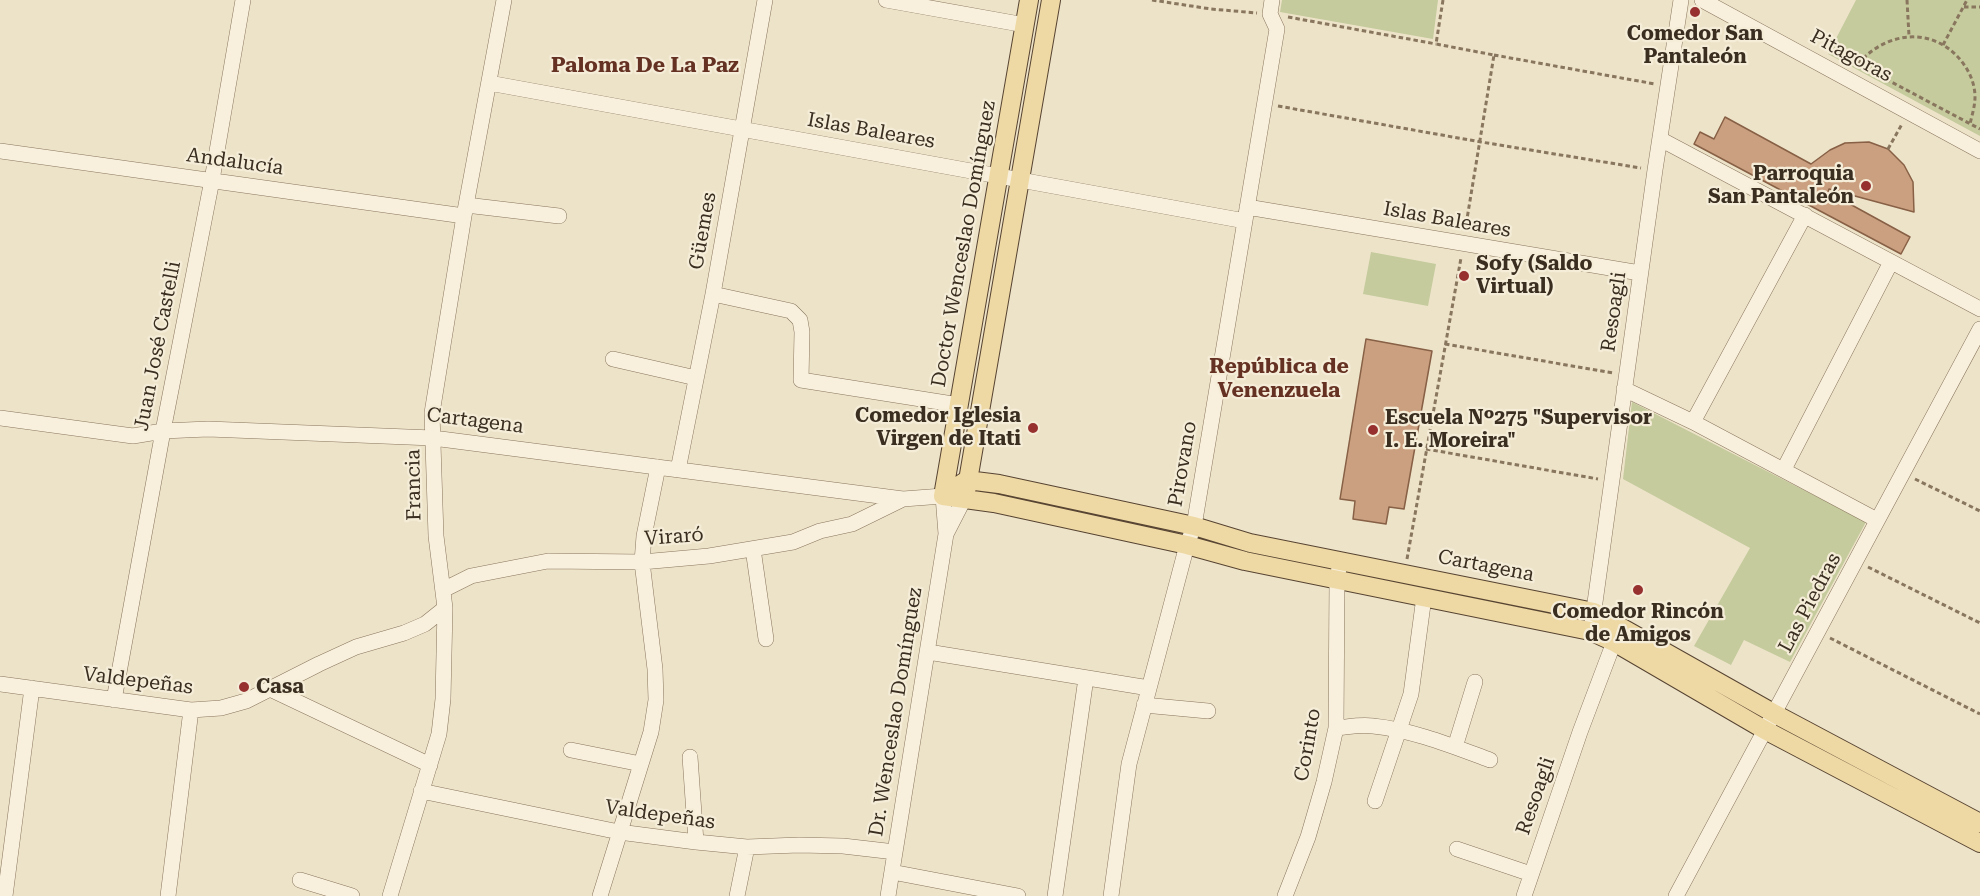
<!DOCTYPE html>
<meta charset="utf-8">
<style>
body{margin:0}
canvas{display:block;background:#ede3c9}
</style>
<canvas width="1980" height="896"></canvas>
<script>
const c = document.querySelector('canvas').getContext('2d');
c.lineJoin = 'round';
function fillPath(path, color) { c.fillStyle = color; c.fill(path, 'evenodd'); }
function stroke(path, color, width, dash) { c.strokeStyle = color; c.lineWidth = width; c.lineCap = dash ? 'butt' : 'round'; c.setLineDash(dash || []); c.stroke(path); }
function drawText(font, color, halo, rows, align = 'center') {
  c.font = font + ' "Roboto Serif",serif'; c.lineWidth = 4.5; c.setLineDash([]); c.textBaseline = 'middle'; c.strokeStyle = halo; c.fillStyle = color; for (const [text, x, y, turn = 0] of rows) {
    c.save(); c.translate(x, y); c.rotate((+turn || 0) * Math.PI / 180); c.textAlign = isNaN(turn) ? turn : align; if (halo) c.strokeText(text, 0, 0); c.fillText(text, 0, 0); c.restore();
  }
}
fillPath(new Path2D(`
 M1282,0H1438L1433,39L1280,12Z
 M1856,0H1980V136L1828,54Z
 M1371,252L1436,264L1428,306L1363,294Z
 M1632,402L1866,522L1790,662L1744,640L1731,665L1694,646L1750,548L1623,479Z`), '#c5cb9d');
const building = new Path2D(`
 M1725,117L1811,164L1830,150L1845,143L1869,142L1888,149L1904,165L1913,182L1914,212L1829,189L1828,192L1910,237L1901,254L1694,144L1700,132L1714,139Z
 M1366,339L1432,351L1404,509L1389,507L1386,524L1353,519L1355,501L1340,499Z`);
fillPath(building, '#caa080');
stroke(building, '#876045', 1.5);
const minor = new Path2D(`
 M886,0L1025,25
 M1702,0L1980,151
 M489,83L1245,221
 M1660,139L1980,309
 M0,151L464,216
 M466,205L559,216
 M1247,207L1640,273
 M713,294L791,311L800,320L802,332L801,380L959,405
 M613,359L696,378
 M1624,389L1693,422L1877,520
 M0,418L133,436L163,431L208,429L433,438L903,499L943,496L946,534L888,896
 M1693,422L1805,215
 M1784,469L1891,262
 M678,470L713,294L765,0
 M946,534L964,499
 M753,549L766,639
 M443,590L471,576L548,561L642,562L709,556L793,542L820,531L852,524L903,499
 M1592,624L1655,170L1681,0
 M928,652L1149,688
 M0,684L191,710L221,708L246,701L319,664L356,647L404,633L425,624L445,608
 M270,689L430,765
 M114,700L163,431L212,180L243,0
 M1144,705L1208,711
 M1336,728C1348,727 1361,724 1373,726C1413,730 1452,746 1490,760
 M1455,747L1475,682
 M571,750L641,764
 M690,757L696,842
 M421,791L619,832L696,842L747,847L799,845L843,846L895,852
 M1375,801L1411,694L1424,597
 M1457,849L1531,874
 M892,872L1018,896
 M300,880L352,896
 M5,896L32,688
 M168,896L191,710
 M390,896L439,734L443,699L445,608L436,536L432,413L464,216L504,0
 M600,896L651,732L656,700L655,669L642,562L644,536L658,467
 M737,896L747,847
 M1055,896L1086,678
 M1111,896L1129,764L1187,545L1194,526L1277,29L1270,14L1272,0
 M1285,896L1308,837L1324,782L1336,728L1337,580L1339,568
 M1524,896L1580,732L1614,642
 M1676,896C1778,707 1878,518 1980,329`);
const major = new Path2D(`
 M966,492L1051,0
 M943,496L967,480L999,484L1194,526L1250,543L1594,612L1775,714L1980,823
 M943,496L994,503L1187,545L1245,561L1590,631L1614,642L1765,730L1980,843
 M943,496L1029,0`);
stroke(minor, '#89765e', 16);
stroke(major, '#574432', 20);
stroke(new Path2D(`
 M1152,0L1211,9L1257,13
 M1443,0L1436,44L1494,55L1465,231
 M1907,0L1909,36
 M1964,7H1980
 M1288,17L1436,44
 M1943,45L1967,0
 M1833,51L1980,129
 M1494,55L1655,84
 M1858,64C1888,29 1938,26 1965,66C1971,75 1975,86 1975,97C1975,106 1972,115 1970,124
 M1278,106L1481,142L1641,168
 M1888,149L1902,124
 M1445,344L1613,373
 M1426,449L1598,479
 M1915,479L1980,511
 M1407,559L1461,258
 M1868,567L1980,623
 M1830,638L1980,714`), '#89765e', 3, [4.5, 3]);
stroke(minor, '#f8f0dc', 15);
stroke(major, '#eed8a3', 18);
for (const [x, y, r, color] of [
 [1695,12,6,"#963130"],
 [1866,186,6,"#963130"],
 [1464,276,6,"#963130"],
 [1033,428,6,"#963130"],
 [1373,430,6,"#963130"],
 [1638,590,6,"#963130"],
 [244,687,6,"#963130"]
]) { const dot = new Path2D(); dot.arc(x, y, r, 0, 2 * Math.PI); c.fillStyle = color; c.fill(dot); stroke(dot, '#f5edd8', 2); }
drawText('bold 20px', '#3a2e21', '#f5edd8', [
 ["Comedor San",1695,34,"center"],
 ["Pantaleón",1695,57,"center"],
 ["Parroquia",1854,174,"right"],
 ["San Pantaleón",1854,197,"right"],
 ["Sofy (Saldo",1476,264],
 ["Virtual)",1476,287],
 ["Comedor Iglesia",1021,416,"right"],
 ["Virgen de Itati",1021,439,"right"],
 ["Escuela Nº275 \"Supervisor",1385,418],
 ["I. E. Moreira\"",1385,441],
 ["Comedor Rincón",1638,612,"center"],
 ["de Amigos",1638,635,"center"],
 ["Casa",256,687]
], 'left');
drawText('20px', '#3a2e21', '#f5edd8', [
 ["Pitagoras",1851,56,28],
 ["Islas Baleares",871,131,10],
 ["Andalucía",235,162,8],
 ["Islas Baleares",1447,220,10],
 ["Güemes",703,231,-80],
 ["Doctor Wenceslao Domínguez",964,244,-80],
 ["Resoagli",1614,312,-82],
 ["Juan José Castelli",158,346,-79],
 ["Cartagena",475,421,7],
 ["Pirovano",1183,464,-80],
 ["Francia",414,485,-91],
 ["Viraró",674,537,-4],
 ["Cartagena",1486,566,11],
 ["Las Piedras",1810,603,-62],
 ["Valdepeñas",138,681,7],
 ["Dr. Wenceslao Domínguez",896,712,-81],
 ["Corinto",1308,745,-80],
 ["Resoagli",1536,796,-71],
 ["Valdepeñas",660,815,8]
]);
drawText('bold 21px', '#653122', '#f5edd8', [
 ["Paloma De La Paz",645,66],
 ["República de",1279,367],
 ["Venenzuela",1279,391]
]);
</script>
